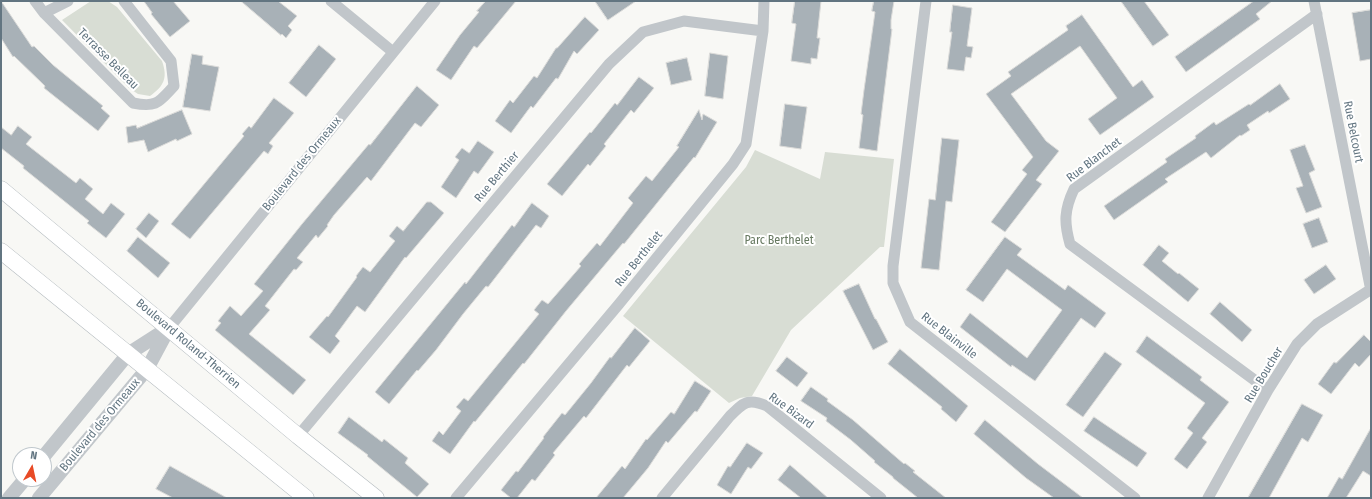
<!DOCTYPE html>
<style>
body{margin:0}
#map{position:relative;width:1372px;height:499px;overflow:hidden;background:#f8f8f5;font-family:"Fira Sans Condensed",sans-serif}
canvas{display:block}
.frame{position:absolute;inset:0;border:2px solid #627581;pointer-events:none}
.north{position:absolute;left:12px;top:447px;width:40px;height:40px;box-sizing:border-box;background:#fff;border:1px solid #c0c8cd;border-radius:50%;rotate:9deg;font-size:11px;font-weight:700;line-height:16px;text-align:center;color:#627581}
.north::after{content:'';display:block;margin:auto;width:14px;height:18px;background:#e84a26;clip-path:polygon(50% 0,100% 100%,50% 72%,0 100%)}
</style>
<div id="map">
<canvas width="1372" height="499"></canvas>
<div class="frame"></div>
<div class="north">N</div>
</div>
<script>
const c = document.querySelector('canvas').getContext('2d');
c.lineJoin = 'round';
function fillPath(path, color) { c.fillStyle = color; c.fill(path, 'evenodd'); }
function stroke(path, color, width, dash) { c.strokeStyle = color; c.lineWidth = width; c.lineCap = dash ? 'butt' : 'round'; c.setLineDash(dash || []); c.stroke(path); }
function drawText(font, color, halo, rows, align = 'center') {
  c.font = font + ' "Fira Sans Condensed",sans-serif'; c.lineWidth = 4; c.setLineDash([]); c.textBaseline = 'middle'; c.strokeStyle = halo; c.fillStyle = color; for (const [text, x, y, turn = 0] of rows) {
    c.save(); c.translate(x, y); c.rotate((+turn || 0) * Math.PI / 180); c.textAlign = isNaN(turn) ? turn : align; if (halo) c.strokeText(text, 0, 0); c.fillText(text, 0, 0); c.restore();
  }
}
fillPath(new Path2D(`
 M91,1H108L117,7L162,61C168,78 164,86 150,96L138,94L129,88L62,20Z
 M755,150L820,179L825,152L894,159L884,247H880L791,330L752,396L740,398L729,403L623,316L746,167Z`), '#d8ddd4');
const building = new Path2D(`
 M1,1L32,47L34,46L53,65L103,106L101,108L110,116L98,131L44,88L45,86L14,56L13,57L1,38Z
 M144,1H173L190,21L170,37L151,14L152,13Z
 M241,1H278L297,16L288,26L292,30L286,38L282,34L281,35Z
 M486,1H516L477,48L474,46L451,80L436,70L460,35L479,12L477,11Z
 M595,1H636L608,20Z
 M795,1H821L817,38H820L817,59L811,58V64L791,61L796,24L792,23Z
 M874,1H894L891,20V29H892L877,151L859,148L863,115L861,114L864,90L875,12L872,11Z
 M1121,1H1144L1169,35L1153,46Z
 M1254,1H1272L1256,14L1260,19L1186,72L1175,57Z
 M953,5L972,8L967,46L973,47L971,58L966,57L964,71L947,69L952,32H950Z
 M1371,10V59L1360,61L1352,13Z
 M1082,15L1133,87L1142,80L1154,97L1100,135L1088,119L1117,98L1080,46L1011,94L1046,141L1059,151L1036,180L1042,184L1005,232L991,222L1027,174L1022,170L1033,157L986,94L1011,76L1008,72L1068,30L1066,26Z
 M585,17L599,30L577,54L574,51L558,79L556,78L533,108L531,106L511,133L495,121L510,100L513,103L534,76L537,78L556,48H557Z
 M319,45L336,59L306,97L289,83Z
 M710,53L728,56L723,99L705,96Z
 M192,54L203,56L202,64L219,67L210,111L183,107Z
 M687,58L692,80L671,85L666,63Z
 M639,77L654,88L634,113L631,110L604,144L606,146L590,166L588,164L562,196L547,184L590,132L591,133L615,103L617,105Z
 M1280,84L1290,99L1269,113L1268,111L1247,125L1250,130L1241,136L1240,135L1211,158L1206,152L1165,179L1168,182L1114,220L1104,206L1167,162L1165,159L1196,138L1195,136L1214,122L1216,125L1249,104L1250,105Z
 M417,86L439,105L421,127L415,123L371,181L367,177L334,215L327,225L328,226L318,238L316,235L297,258L303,262L296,270L294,269L265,306L270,310L249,334L306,380L293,395L215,330L221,323L218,321L230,306L241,316L263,291L254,284L302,224L369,144L370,145Z
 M274,98L294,113L269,143L273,146L268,154L264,151L190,239L171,224L244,136L242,134L249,126L251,128Z
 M785,104L807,107L801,149L780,146Z
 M182,110L192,134L177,141L176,139L148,152L144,140L128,143L126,127L136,125L137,128Z
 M699,110L702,120L703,114L717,122L695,158L694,157L624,244L623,243L566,311L524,364L523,363L475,422L474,421L450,454L432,441L439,431L443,435L461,411L456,407L464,398L468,401L539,314L534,310L542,300L548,304L581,266L579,264L597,243L600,246L633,203L628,198L646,176L652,181L679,147L677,146Z
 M18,126L32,137L26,144L76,183L80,178L93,189L85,199L103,214L111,203L125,214L106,238L87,223L89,221L23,168L24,166L1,148V127L11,135Z
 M942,138L959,140L952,202L946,201L939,270L921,268L929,199L935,200Z
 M478,141L494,152L478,174L474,171L456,198L441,187L459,160L455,157L462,148L469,153Z
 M1305,145L1315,170L1309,173L1322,207L1306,213L1296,188L1303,186L1290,150Z
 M427,202H431L444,213L406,258L405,257L365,312L357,306L335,336L340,341L330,354L309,337L327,316L328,317L357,277L356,276L363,267L370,272L395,241L389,236L397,226L403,231Z
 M532,203L549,216L541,228L536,225L488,287L486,286L463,314L436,350L418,371L417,370L389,404L375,392L465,282L466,284L512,225L514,227Z
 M149,213L159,221L146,238L136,229Z
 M1319,218L1328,242L1312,248L1303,224Z
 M138,237L170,263L158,278L127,251Z
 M1005,237L1022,249L1017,255L1065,290L1068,285L1106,313L1095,328L1081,318L1035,381L1012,365L1011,367L960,327L970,313L1027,358L1062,310L1007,269L983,302L966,290Z
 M1159,245L1169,253L1162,261L1178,274L1179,273L1199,289L1188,302L1143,265Z
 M1326,265L1336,279L1314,294L1304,280Z
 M859,284L875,319H876L888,342L873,350L843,291Z
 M1220,302L1252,330L1242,342L1210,314Z
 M635,328L650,341L629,367L627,365L586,418L584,416L553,453L555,455L535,481L532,479L517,498H511L501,490L516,471L518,472L544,438L543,437L562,413L565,415L591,383L610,357L611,358Z
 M1364,335L1371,342V354L1359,367L1355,363L1331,394L1318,384L1334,362L1336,363Z
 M1147,336L1202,377L1200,380L1229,402L1202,438L1207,442L1187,469L1174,459L1193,433L1187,428L1205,403L1136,352Z
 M900,349L968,406L956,422L941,409L942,407L888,364Z
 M1105,352L1122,364L1083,417L1066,405Z
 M787,357L808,373L797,387L776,371Z
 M695,381L711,391L697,412L695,411L668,443L666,441L648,468L623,498H596L622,466L625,469L646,439L647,440L671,412L674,414Z
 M811,387L828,399L827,401L853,420L904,464L905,463L915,471L913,472L946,498H918L893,478V477L874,462L875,461L851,440L826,421L827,418L801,401Z
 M1302,404L1323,415L1308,442L1302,438L1269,498H1248Z
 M349,417L382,442L384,439L408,458L405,463L429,484L417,497L367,456L368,455L338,433Z
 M1094,417L1147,453L1137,467L1084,431Z
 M985,420L1038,464L1083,498H1054L1026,478L974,434Z
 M1371,428V476L1363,471L1346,498H1327L1339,477L1342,479Z
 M747,443L763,453L751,469L748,467L731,494L717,485L728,466L730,467Z
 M790,465L812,484L828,498H801L778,480Z
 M170,466L227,498H173L156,489Z`);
fillPath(building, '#a8b1b7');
stroke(building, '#dadad8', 1);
const secondary = new Path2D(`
 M1,189L298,436L376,498
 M1,251L306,498`);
stroke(secondary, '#b3babe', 17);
stroke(new Path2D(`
 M35,1L44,13L133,103C157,108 159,102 174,86L171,61L124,1
 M331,1L393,52
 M926,1L893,266V283L910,322L1135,498
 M1314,1L1371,291
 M44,13L68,1
 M169,328L435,1
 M1268,390L1070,244C1064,223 1064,210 1074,189L1317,14
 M298,436L609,64L643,32L684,21L763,31
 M456,498L619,304L733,164L746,144L763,31L764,1
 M662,498L730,416C744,402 748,398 767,406L881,498
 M1208,498L1268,390L1297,344L1317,324L1370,290`), '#c1c6ca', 11);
stroke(new Path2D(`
 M44,456L128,354L167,329
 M9,498L25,479
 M39,498L147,369L169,328`), '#c1c6ca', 14);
stroke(secondary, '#fff', 16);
drawText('12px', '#627581', '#fff', [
 ["Terrasse Belleau",108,59,45],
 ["Rue Belcourt",1353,132,79],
 ["Rue Blanchet",1094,160,-37],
 ["Boulevard des Ormeaux",302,164,-51],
 ["Rue Berthier",497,177,-50],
 ["Rue Berthelet",639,259,-51],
 ["Rue Blainville",949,336,38],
 ["Boulevard Roland-Therrien",188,344,40],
 ["Rue Boucher",1264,375,-59],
 ["Rue Bizard",791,411,36],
 ["Boulevard des Ormeaux",100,425,-50]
]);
drawText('12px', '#677961', '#fff', [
 ["Parc Berthelet",779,241]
]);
</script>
